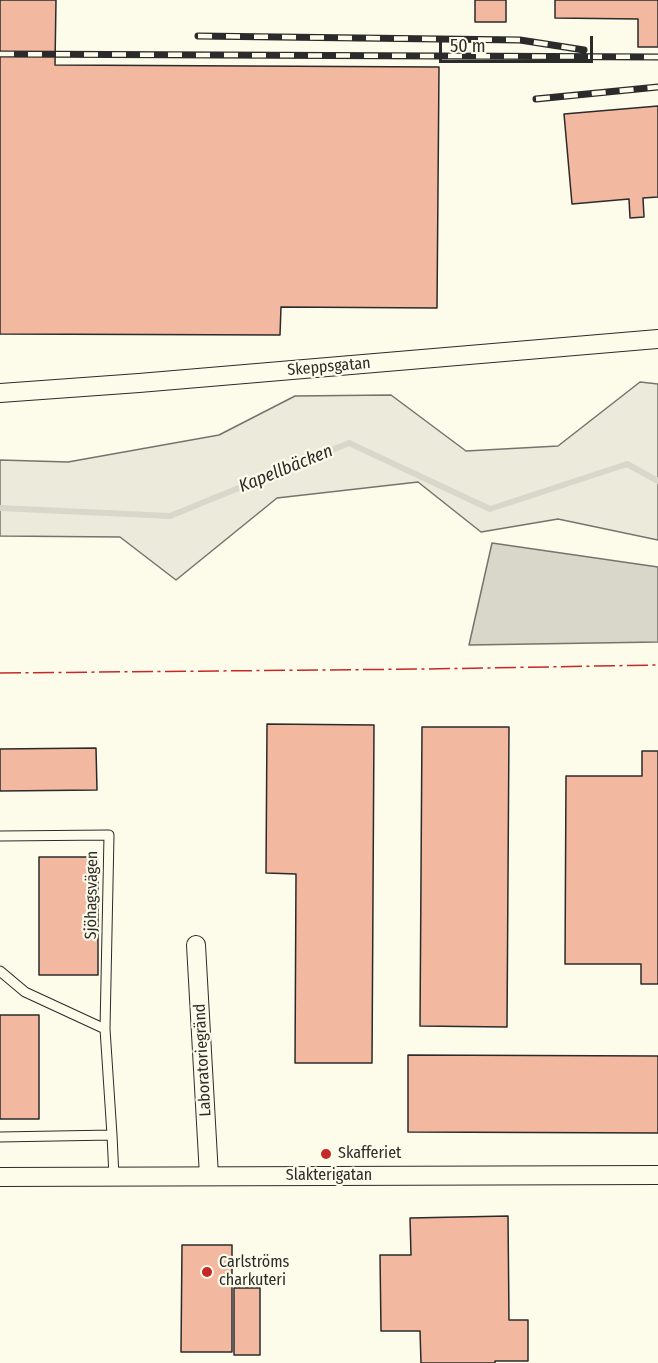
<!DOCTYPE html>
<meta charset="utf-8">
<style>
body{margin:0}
#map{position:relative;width:658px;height:1363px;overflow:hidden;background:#fdfbea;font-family:"Fira Sans Condensed",sans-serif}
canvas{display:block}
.scale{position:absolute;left:439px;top:36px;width:154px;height:27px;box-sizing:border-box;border:3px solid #2b2b2b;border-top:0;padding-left:8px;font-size:18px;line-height:21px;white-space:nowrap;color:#2b2b2b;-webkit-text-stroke:4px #fdfbea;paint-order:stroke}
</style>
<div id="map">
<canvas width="658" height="1363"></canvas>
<div class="scale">50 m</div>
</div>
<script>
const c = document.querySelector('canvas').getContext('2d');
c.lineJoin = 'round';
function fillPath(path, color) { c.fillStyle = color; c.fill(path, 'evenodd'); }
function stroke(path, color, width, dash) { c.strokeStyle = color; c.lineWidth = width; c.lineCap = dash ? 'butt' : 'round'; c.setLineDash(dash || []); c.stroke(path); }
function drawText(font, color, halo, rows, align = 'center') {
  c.font = font + ' "Fira Sans Condensed",sans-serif'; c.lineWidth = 4.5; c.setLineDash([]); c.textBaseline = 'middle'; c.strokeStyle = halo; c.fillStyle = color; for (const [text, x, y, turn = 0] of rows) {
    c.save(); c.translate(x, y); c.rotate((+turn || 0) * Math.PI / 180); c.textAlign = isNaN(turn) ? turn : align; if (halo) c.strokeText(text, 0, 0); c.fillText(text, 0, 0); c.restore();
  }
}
const green = new Path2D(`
 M640,382L658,384V540L558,519L481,532L418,482L277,498L176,580L120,537L0,536V460L68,462L219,435L295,396L391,395L466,451L558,446Z`);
fillPath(green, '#ecebdb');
stroke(green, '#74746e', 1.5);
const water = new Path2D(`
 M492,543L658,567V642L469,645Z`);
fillPath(water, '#d8d7c9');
stroke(water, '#74746e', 1.5);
stroke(new Path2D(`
 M0,508L170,516L349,443L490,509L627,464L658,481`), '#d8d7c9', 6);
const building = new Path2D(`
 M0,0H56L55,65L439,67L437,308L281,307L280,335L0,334Z
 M475,0H506V22H475Z
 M555,0H658V47H638V19L555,18Z
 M658,106V197L643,198L644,217L630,218L629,199L572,204L564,114Z
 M267,724L374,725L372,1063H295L296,874L266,873Z
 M422,727H509L507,1027L420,1026Z
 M96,748L97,790L0,791V749Z
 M642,751H658V984H641V964H565L566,776H642Z
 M39,857H98V975H39Z
 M0,1015H39V1119H0Z
 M408,1055L658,1056V1133L408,1132Z
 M508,1216L509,1320H528V1361H495V1363H421L420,1331H381L380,1255H411L410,1218Z
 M182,1245H232V1352H181Z
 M234,1288H260V1355H234Z`);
fillPath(building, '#f2b8a0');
stroke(building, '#2b2b2b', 1.5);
const service = new Path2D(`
 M0,836L109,835L105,1029L112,1135
 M0,971L25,992L105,1029
 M0,1137L112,1135L114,1177`);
const minor = new Path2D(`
 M0,393L139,383L658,339
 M196,945L209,1176
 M0,1177L658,1175`);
stroke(service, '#2b2b2b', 11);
stroke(minor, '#2b2b2b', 20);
stroke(service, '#fdfbea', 9);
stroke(minor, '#fdfbea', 18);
const rail = new Path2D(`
 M198,36L520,40L584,50
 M0,54L658,57
 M536,99L658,87`);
stroke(rail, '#2b2b2b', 7);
stroke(rail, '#fdfbea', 4.5, [14]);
stroke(new Path2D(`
 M0,673L426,669L658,665`), '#c62828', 1.5, [21, 4.5, 3, 4.5]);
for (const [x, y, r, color] of [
 [326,1154,6,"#c62828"],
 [207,1272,6,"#c62828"]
]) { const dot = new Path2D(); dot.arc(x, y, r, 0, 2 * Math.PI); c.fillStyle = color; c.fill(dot); stroke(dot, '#fdfbea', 2); }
drawText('16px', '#2b2b2b', '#fdfbea', [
 ["Skeppsgatan",329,367,-5],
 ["Sjöhagsvägen",92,895,-89],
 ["Laboratoriegränd",203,1060,-93],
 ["Slakterigatan",329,1176]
]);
drawText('16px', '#2b2b2b', '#fdfbea', [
 ["Skafferiet",338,1154],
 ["Carlströms",219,1263],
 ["charkuteri",219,1281]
], 'left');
drawText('italic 18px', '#2b2b2b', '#fdfbea', [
 ["Kapellbäcken",286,469,-22]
]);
</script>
